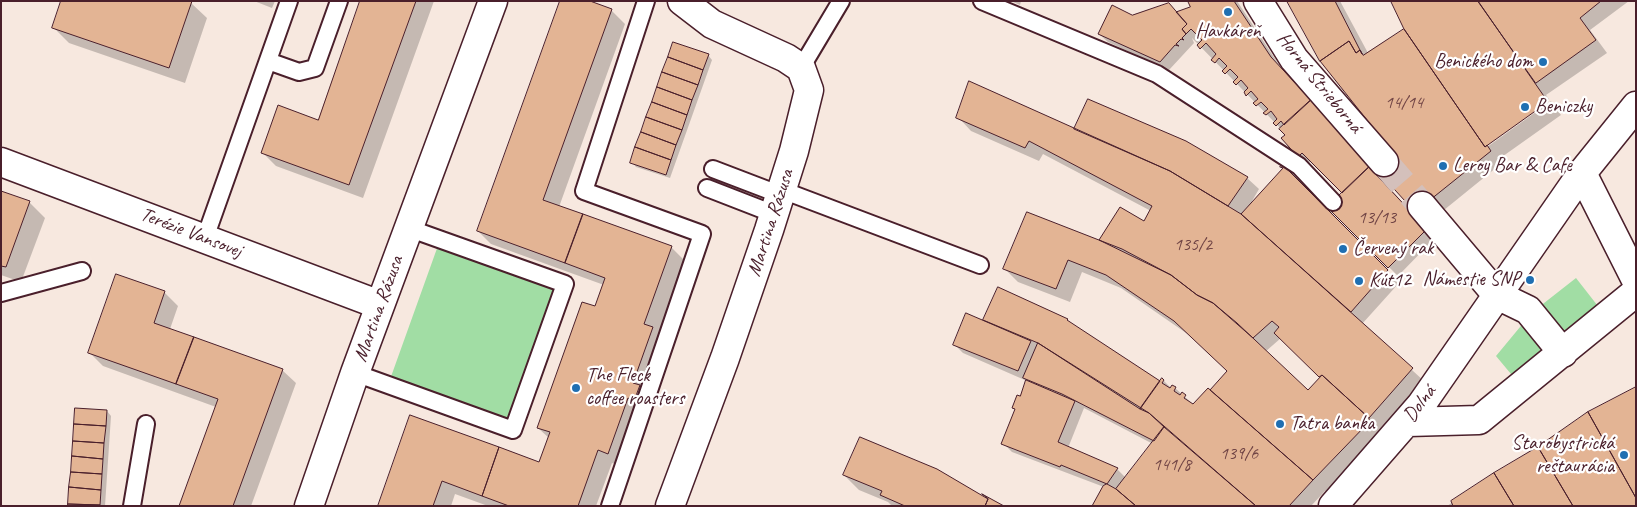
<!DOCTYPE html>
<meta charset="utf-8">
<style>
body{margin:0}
#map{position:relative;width:1637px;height:507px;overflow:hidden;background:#f7e8df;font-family:Caveat,sans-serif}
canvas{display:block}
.frame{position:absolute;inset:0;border:2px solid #4a1f2b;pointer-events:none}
</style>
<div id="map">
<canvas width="1637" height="507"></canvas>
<div class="frame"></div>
</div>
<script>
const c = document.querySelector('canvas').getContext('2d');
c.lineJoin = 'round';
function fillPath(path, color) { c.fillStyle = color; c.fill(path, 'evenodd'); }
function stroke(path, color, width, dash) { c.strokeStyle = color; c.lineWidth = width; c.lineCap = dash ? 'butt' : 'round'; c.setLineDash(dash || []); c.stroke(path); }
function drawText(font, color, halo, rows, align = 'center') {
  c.font = font + ' Caveat,sans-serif'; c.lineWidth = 4.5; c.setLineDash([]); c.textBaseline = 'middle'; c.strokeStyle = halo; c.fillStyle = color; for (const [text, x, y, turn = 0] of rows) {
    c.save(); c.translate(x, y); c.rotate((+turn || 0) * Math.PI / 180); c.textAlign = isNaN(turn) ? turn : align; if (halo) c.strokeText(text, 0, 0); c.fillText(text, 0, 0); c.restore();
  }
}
fillPath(new Path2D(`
 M440,240L565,284L513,430L388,385Z
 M1576,278L1601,310L1565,339L1539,307Z
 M1525,321L1551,352L1516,380L1496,356Z`), '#a1dda4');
fillPath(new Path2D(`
 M254,1H275L272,8Z
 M362,1H434L363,198L276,166L262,152L318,121Z
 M1011,1H1021L1020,5Z
 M1189,1H1237L1283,71L1435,238L1398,276L1333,212L1332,214L1399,283L1362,324L1425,382L1327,493L1325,491L1311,506H1093L1104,487L1012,452L1003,443L1016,410L1013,408L1021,398L1027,381L963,353L954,344L988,324L984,320H1067L1160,383L1164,381L1172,389L1175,388L1194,405L1215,396L1228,372L1189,335L1121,288L1082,272L1070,302L1018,282L1005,269L1099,242L1144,223L1151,211L1043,154L1039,161L971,131L958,117L1075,130L1247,178L1259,189L1248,208L1284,169V165L1327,209L1344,193L1311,161L1307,165L1299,156L1287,135L1192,38L1194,43L1169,70L1108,42L1099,34L1132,16L1177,13L1192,8ZM1281,338L1321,378L1308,392L1265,352ZM1084,408L1153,444L1126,478L1117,469L1068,448Z
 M1288,1H1340L1368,53L1406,30L1392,1H1629L1590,30L1607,53L1546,95L1549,99L1487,144V147L1551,101L1561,115L1499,159L1502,163L1428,223L1396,155Z
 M191,3L207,18L185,83L69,43L53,27Z
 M611,10L625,24L559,207L671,247L685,261L658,334L666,342L621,466L612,463L596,506H488L455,494L451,506H379L411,417L540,463L549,438L538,428L596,307L604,285L491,244L478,231Z
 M708,55L712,60L670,178L636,167L632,162Z
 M1,192L29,202L45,218L21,282L1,275Z
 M164,292L178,306L170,329L282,370L296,383L251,506H180L216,407L103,366L90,353Z
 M107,411L111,416L105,506H69Z
 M1588,413L1636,506H1447Z
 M844,475L989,501L1002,506H892L888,502L859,490Z`), '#0003');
const building = new Path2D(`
 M61,1H192L169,68L52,28Z
 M360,1H416L349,185L261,153L278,105L318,120Z
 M560,1H590L612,9L543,200L583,214L565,263L477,231Z
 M1188,1H1234L1271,57L1311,100L1284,125L1281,121L1276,126L1273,123L1277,119L1271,111L1266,115L1263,113L1268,109L1261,102L1256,106L1253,103L1258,99L1251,91L1246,96L1244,92L1248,88L1241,80L1236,85L1233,82L1238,77L1230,69L1225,74L1222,71L1227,66L1219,58L1215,63L1211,60L1216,54L1206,43L1200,49L1197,45L1202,40L1191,29L1186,34L1182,29L1187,24L1176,12L1190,7Z
 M1287,1H1335L1362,54L1360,50L1356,53L1349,41L1320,61Z
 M1391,1H1478L1548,102L1485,147L1404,29Z
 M1478,1H1601L1580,18L1596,40L1536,83Z
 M1169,3L1187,24L1182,29L1186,34L1182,38L1184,40L1181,39L1176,44L1179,46L1175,45L1160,62L1098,34L1112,5L1132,15Z
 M1404,29L1485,147L1487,145L1491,151L1415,212L1375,168L1394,154L1320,61L1349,41L1356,53L1360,50L1363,55Z
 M673,42L709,54L703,70L668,57Z
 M668,57L703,70L698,85L662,72Z
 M662,72L698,85L692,100L657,87Z
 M969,81L1170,171L1241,214L1413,368L1369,418L1322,375L1319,377L1274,333L1279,327L1272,321L1253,338L1213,303L1197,295L1171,275L1099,240L1120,207L1144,221L1152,206L1029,141L1025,148L956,118Z
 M657,87L692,100L687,115L652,102Z
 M1088,99L1186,141L1248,177L1228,206L1170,171L1074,129Z
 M1311,100L1369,167L1342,193L1302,153L1298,157L1281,138L1285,135L1279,129Z
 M652,102L687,115L682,130L646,117Z
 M646,117L682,130L676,145L641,132Z
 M641,132L676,145L671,160L635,147Z
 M635,147L671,160L666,175L630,163Z
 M1283,164L1287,166L1285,167L1388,270L1351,312L1241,214L1283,168L1280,167Z
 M1369,167L1427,229L1388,268L1327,207Z
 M1,191L30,201L6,267L1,266Z
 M1027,212L1122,249L1171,275L1197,295L1213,303L1237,323L1308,390L1322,375L1369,418V422L1313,480L1210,390L1227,371L1174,321L1106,275L1068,260L1056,289L1003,269Z
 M583,214L672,246L644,324L653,327L633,383L640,385L634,401L628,398L608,454L598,450L578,506H509L482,496L499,447L539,462L550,432L537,428L582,302L595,306L605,278L565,263Z
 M116,274L165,291L154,323L194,337L176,384L88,353Z
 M998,287L1068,319L1067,320L1160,381L1140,409L1038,343L983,320Z
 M966,313L1031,341L1018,371L953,345Z
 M194,337L283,369L233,506H179L218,399L176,384Z
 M1038,343L1149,413L1164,427L1154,441L1062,394L1023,378Z
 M1162,378L1164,380L1162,383L1170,388L1172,385L1176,387L1174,391L1180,395L1182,392L1186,395L1184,398L1193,404L1208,388L1313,480L1289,506H1256L1149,413L1140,409Z
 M1026,380L1075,401L1058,442L1118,468L1107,484L1061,465L1060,467L1001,444L1015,409L1012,408L1017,395L1020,396Z
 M1636,387V498L1588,412Z
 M75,408L107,410L106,426L74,424Z
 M1588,412L1636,498V506H1573L1538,447Z
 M410,415L499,447L482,496L442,481L433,506H378Z
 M74,424L106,426L104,443L73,441Z
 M1164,427L1256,506H1136L1116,489Z
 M860,437L937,469L988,499L985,506H905L880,495L882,491L843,475Z
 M73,441L104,443L103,459L72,456Z
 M1538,447L1573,506H1514L1494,473Z
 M72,456L103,459L102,474L71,472Z
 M71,472L102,474L101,490L69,487Z
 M1494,473L1514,506H1453L1451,501Z
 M1107,484L1116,489L1136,506H1092L1103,486Z
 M69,487L101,490L100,505L68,504Z
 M982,494L1004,506H985L988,499Z
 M68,504L100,505V506H68Z`);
fillPath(building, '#e3b494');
stroke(building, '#4a1f2b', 1);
stroke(new Path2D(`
 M1384,162L1422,206`), '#d4c0bb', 28, [28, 14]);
const lane = new Path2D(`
 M982,1L1157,74L1299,166L1333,202
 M268,61L299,72L315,68L339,1
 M801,68L841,1
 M713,169L781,195
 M707,188L774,214
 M782,190L980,265
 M205,238L289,1
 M1,293L82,271
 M355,373L513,430L565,284L408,228
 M132,506L146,424
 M610,506L702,234L584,191L646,1`);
const street = new Path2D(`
 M1258,1L1294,59L1384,162
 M1,162L380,305
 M1582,173L1636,280
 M1422,206L1497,295L1528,310L1563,353
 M1408,422L1479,420L1636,292
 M309,506L355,373L493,1
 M670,506L725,358L769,230L794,151L809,90L801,68L786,58L712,24L682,1
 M1333,506L1421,405L1582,173L1636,106`);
stroke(lane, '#4a1f2b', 20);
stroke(street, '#4a1f2b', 31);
stroke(lane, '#fff', 16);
stroke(street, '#fff', 28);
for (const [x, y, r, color] of [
 [1228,12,5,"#1f6fb2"],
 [1543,62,5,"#1f6fb2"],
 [1525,107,5,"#1f6fb2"],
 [1443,166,5,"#1f6fb2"],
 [1343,249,5,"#1f6fb2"],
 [1530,280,5,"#1f6fb2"],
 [1359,281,5,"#1f6fb2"],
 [576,388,5,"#1f6fb2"],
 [1280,424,5,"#1f6fb2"],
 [1624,455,5,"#1f6fb2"]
]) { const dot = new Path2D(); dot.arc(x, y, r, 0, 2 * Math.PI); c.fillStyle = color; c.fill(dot); stroke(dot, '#fff', 2); }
drawText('18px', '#704445', null, [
 ["14/14",1404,103],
 ["13/13",1377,218],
 ["135/2",1193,245],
 ["139/6",1239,454],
 ["141/8",1172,465]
]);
drawText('20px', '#4a1f2b', '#fff', [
 ["Havkáreň",1228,32,"center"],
 ["Benického dom",1533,62,"right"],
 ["Beniczky",1535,107],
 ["Leroy Bar & Cafe",1453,166],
 ["Červený rak",1353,249],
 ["Námestie SNP",1520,280,"right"],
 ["Kút12",1369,281],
 ["The Fleck",586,376],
 ["coffee roasters",586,399],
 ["Tatra banka",1290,424],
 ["Starobystrická",1614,444,"right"],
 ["reštaurácia",1614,467,"right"]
], 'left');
drawText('20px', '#4a1f2b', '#fff', [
 ["Horná Strieborná",1319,83,51],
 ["Martina Rázusa",771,223,-72],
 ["Terézie Vansovej",191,233,21],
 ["Martina Rázusa",379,309,-70],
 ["Dolná",1420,404,-53]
]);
</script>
